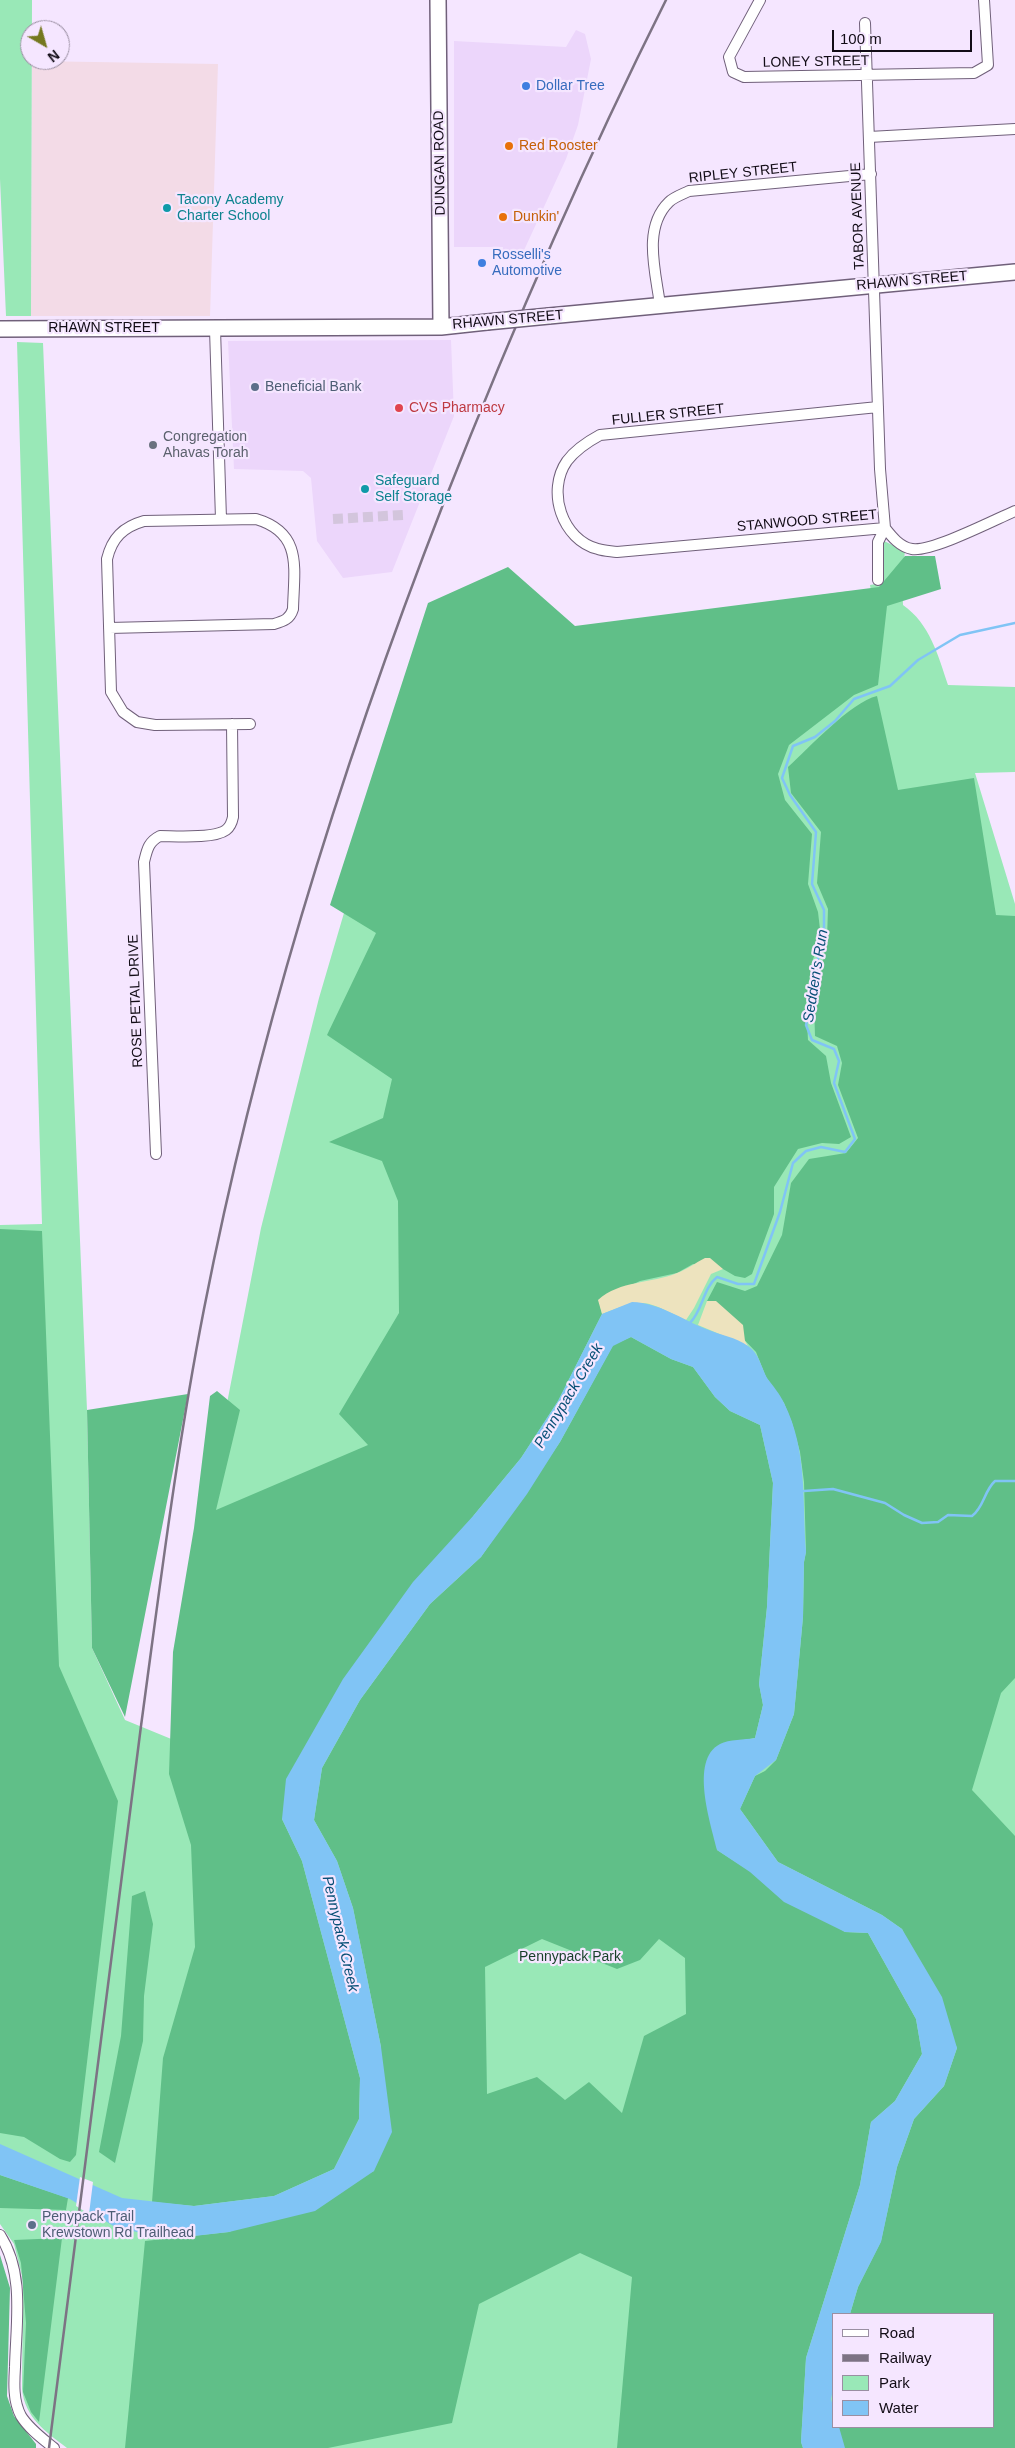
<!DOCTYPE html>
<style>
body{margin:0}
#map{position:relative;width:1015px;height:2448px;overflow:hidden;background:#f5e6ff;font-family:Helvetica,sans-serif}
canvas{display:block}
.legend{position:absolute;left:832px;top:2313px;width:162px;height:115px;box-sizing:border-box;background:#f5e6ff;border:1px solid #9a8fa2;margin:0;padding:6px 9px;list-style:none;font-size:15px;color:#120c16}
.legend li{display:flex;align-items:center;gap:10px;height:25px}
.legend b{width:25px;border:1px solid #9a8fa2}
.north{position:absolute;left:20px;top:20px;width:50px;height:50px;box-sizing:border-box;background:#f5e6ff;border:1px solid #9a8fa2;border-radius:50%;rotate:142deg;font-size:14px;font-weight:700;line-height:20px;text-align:center;color:#120c16}
.north::after{content:'';display:block;margin:auto;width:18px;height:22px;background:#75781f;clip-path:polygon(50% 0,100% 100%,50% 72%,0 100%)}
.scale{position:absolute;left:832px;top:30px;width:140px;height:22px;box-sizing:border-box;border:2px solid #120c16;border-top:0;padding-left:6px;font-size:15px;line-height:18px;white-space:nowrap;color:#120c16;-webkit-text-stroke:4px #f5e6ff;paint-order:stroke}
</style>
<div id="map">
<canvas width="1015" height="2448"></canvas>
<ul class="legend">
<li><b style="height:6px;background:#fff"></b>Road</li>
<li><b style="height:6px;background:#7d7384"></b>Railway</li>
<li><b style="height:14px;background:#99e8b7"></b>Park</li>
<li><b style="height:14px;background:#80c4f5"></b>Water</li>
</ul>
<div class="north">N</div>
<div class="scale">100 m</div>
</div>
<script>
const c = document.querySelector('canvas').getContext('2d');
c.lineJoin = 'round';
function fillPath(path, color) { c.fillStyle = color; c.fill(path, 'evenodd'); }
function stroke(path, color, width, dash) { c.strokeStyle = color; c.lineWidth = width; c.lineCap = dash ? 'butt' : 'round'; c.setLineDash(dash || []); c.stroke(path); }
function drawText(font, color, halo, rows, align = 'center') {
  c.font = font + ' Helvetica,sans-serif'; c.lineWidth = 4.5; c.setLineDash([]); c.textBaseline = 'middle'; c.strokeStyle = halo; c.fillStyle = color; for (const [text, x, y, turn = 0] of rows) {
    c.save(); c.translate(x, y); c.rotate((+turn || 0) * Math.PI / 180); c.textAlign = isNaN(turn) ? turn : align; if (halo) c.strokeText(text, 0, 0); c.fillText(text, 0, 0); c.restore();
  }
}
fillPath(new Path2D(`
 M576,30L585,34L591,59L578,125L566,159L520,259L502,257L503,247H454V41L566,47Z
 M451,340L454,416L392,572L343,578L317,541L311,478L303,471L234,469L228,341Z`), '#ecd6fb');
fillPath(new Path2D(`
 M32,61L218,64L210,316H31Z`), '#f3dbe7');
fillPath(new Path2D(`
 M0,0H32L31,316H6L0,179Z
 M17,342L43,343L87,1410L92,1648L125,1720L181,1743L211,1505L228,1398L261,1228L319,998L381,787L792,599L850,591H871L870,585L882,583L881,543L884,541L905,551L902,577L903,605C930,624 938,655 948,685L1015,687V772L975,773L1015,904V2448H67C45,2431 25,2418 22,2389L23,2280L14,2244L0,2224V1225L42,1224ZM834,2314H994V2427H834Z`), '#99e8b7');
fillPath(new Path2D(`
 M905,556H935L941,589L887,606L878,685L854,695L789,745L778,774L785,800L812,834L808,884L818,912L821,938L812,962L806,1003L808,1040L826,1056L831,1083L851,1137L839,1144L822,1143L798,1149L774,1187V1214L752,1274L745,1278L735,1276L723,1269L693,1264L677,1273L640,1281L599,1300L602,1314L558,1401L521,1458L474,1515L282,1819L302,1861L360,2078L359,2119L334,2169L274,2196L194,2206L152,2202L163,2058L195,1947L191,1845L169,1774L173,1652L194,1528L210,1396L217,1391L240,1410L216,1510L368,1445L339,1414L399,1313L398,1201L382,1161L329,1142L383,1118L392,1079L327,1035L376,933L330,905L428,603L508,567L575,626L879,587Z
 M877,696L898,790L974,778L996,915L1015,916V1678L1001,1693L972,1790L1015,1836V2448H844L838,2427H994V2314H850L858,2287L881,2241L897,2167L914,2119L944,2086L957,2048L902,1929L882,1915L778,1862L740,1809L755,1776L765,1771L776,1760L794,1714L803,1617L804,1562L806,1552L804,1482L800,1452L792,1423L784,1403L766,1377L756,1352L707,1301L717,1282L745,1291L757,1286L782,1235L791,1183L809,1159L846,1153L858,1138L838,1085L842,1063L837,1046L815,1036L814,1003L827,939L828,909L817,883L821,832L791,793L788,767C809,748 851,702 877,696Z
 M0,1229L42,1231L59,1666L118,1801L76,2155L70,2162L60,2159L24,2137L0,2133Z
 M631,1337L671,1359L693,1367L715,1397L730,1411L760,1425L773,1483L767,1607L759,1684L763,1705L755,1738L721,1744L717,1850L845,1932L868,1933L916,2019L922,2054L895,2101L871,2122L860,2185L806,2358L801,2442L803,2448H617L632,2277L580,2253L479,2304L452,2423L328,2448H125L145,2241L229,2232L374,2171L381,2047L353,1908L337,1861L314,1820L322,1768L360,1700L430,1604L481,1557L560,1442L613,1345ZM542,1939L617,1969L640,1960L659,1939L685,1958L686,2014L644,2036L622,2113L589,2082L565,2100L537,2077L487,2094L485,1967Z
 M188,1394L125,1717L92,1648L87,1410Z
 M145,1891L153,1924L144,1996L143,2041L115,2163L99,2152L121,2036L132,1896Z
 M0,2175L68,2198L66,2210L0,2208Z
 M62,2238L39,2422L31,2412L23,2392L26,2323L21,2263L14,2240Z
 M0,2255L10,2288L7,2396L14,2416L36,2444V2448H0Z`), '#60bf88');
fillPath(new Path2D(`
 M705,1258H710L723,1269L711,1274L694,1308L686,1320C644,1300 645,1297 602,1314L598,1300C620,1280 651,1284 677,1273C686,1270 695,1263 705,1258Z
 M707,1301H716L743,1325L745,1341L748,1346L698,1325Z`), '#ede3be');
fillPath(new Path2D(`
 M632,1302C660,1303 681,1319 706,1329C720,1335 736,1337 748,1346C759,1353 761,1367 767,1378C773,1386 780,1394 784,1403C808,1451 802,1501 806,1552L804,1562L803,1617L794,1714L776,1760L755,1776L740,1809L778,1862L882,1915L902,1929L942,1997L957,2048L944,2086L914,2119L897,2167L881,2242L858,2287L850,2314H834V2385L831,2399L834,2410V2427H839L845,2448H803L801,2442L806,2358L860,2185L871,2122L895,2101L922,2054L916,2019L868,1933L845,1932L784,1902L750,1872L717,1850C711,1824 689,1760 720,1744C729,1739 745,1740 755,1738L763,1705L759,1684L767,1607L773,1483L760,1425L730,1411L715,1397L693,1367L671,1359L631,1337L613,1346L560,1442L527,1494L481,1557L430,1604L360,1700L322,1768L314,1820L337,1861L353,1908L381,2047L392,2132L374,2171L315,2211L229,2232L168,2239L115,2227L70,2199L0,2175V2144L122,2198L194,2206L274,2196L334,2169L359,2119L360,2078L302,1861L282,1819L286,1779L343,1679L413,1582L474,1515L521,1458L558,1401L602,1314Z`), '#80c4f5');
fillPath(new Path2D(`
 M80,2177L93,2182L89,2214L76,2206Z`), '#f5e6ff');
stroke(new Path2D(`
 M690,1323C703,1310 703,1288 717,1277L738,1284H754L780,1212L793,1163L806,1151L821,1147L845,1152L855,1139L834,1083L839,1061L834,1049L812,1040L806,1025L812,1000L816,965L824,940V910L812,884L816,832L790,795L782,778L793,746L815,737L835,721L854,699L890,686L918,660L960,635L1015,623
 M804,1491L833,1489L885,1503L904,1515L922,1523L938,1522L948,1515L972,1516C984,1507 984,1491 995,1481H1015`), '#80c4f5', 2.5);
stroke(new Path2D(`
 M333,519L403,515`), '#d3c5dc', 10, [10, 5]);
const street = new Path2D(`
 M760,0L729,57L733,72L744,77L974,73L988,65L984,0
 M865,23L880,469L885,528
 M869,137L1015,129
 M660,305C656,273 642,228 669,202C674,197 683,194 689,191L871,174
 M215,329L221,519
 M878,407L600,435C587,442 576,449 567,461C546,491 562,540 598,549C604,551 611,551 617,552L885,528
 M885,528C892,537 900,547 912,549C932,552 994,520 1015,511
 M878,580V542L885,528
 M109,628L274,624C284,621 290,619 293,609C294,568 303,533 256,519L144,521C123,527 112,538 107,559L111,692L123,712L137,722L155,725L250,724
 M156,1154L144,862C147,850 148,842 160,836C175,836 214,839 226,830C230,827 232,822 233,817L232,724
 M0,2235C25,2274 16,2322 15,2367C14,2383 13,2401 21,2416C29,2429 43,2439 54,2448`);
const secondary = new Path2D(`
 M438,0L441,327
 M549,316L1015,272
 M0,329L441,327L487,322`);
stroke(street, '#70607a', 12);
stroke(secondary, '#70607a', 18);
stroke(street, '#fff', 10);
stroke(secondary, '#fff', 15);
stroke(new Path2D(`
 M49,2448C81,2207 109,1966 141,1726C160,1586 177,1447 204,1309C258,1033 342,764 444,502C511,332 584,164 666,0`), '#7d7384', 2.5);
const secondaryBridge = new Path2D(`
 M487,322L549,316`);
stroke(secondaryBridge, '#70607a', 18, []);
stroke(secondaryBridge, '#fff', 15);
for (const [x, y, r, color] of [
 [526,86,5,"#3f7fe0"],
 [509,146,5,"#e8710a"],
 [167,208,5,"#0f9aa8"],
 [503,217,5,"#e8710a"],
 [482,263,5,"#3f7fe0"],
 [255,387,5,"#5c6f8a"],
 [399,408,5,"#e0444e"],
 [153,445,5,"#6b7280"],
 [365,489,5,"#0f9aa8"],
 [32,2225,5,"#5c6f8a"]
]) { const dot = new Path2D(); dot.arc(x, y, r, 0, 2 * Math.PI); c.fillStyle = color; c.fill(dot); stroke(dot, '#f5e6ff', 2); }
drawText('14px', '#120c16', '#f5e6ff', [
 ["LONEY STREET",816,62,-1],
 ["DUNGAN ROAD",440,163,-91],
 ["RIPLEY STREET",743,173,-6],
 ["TABOR AVENUE",858,216,-92],
 ["RHAWN STREET",912,281,-5],
 ["RHAWN STREET",508,320,-5],
 ["RHAWN STREET",104,328],
 ["FULLER STREET",668,415,-6],
 ["STANWOOD STREET",807,521,-5],
 ["ROSE PETAL DRIVE",136,1001,-92]
]);
drawText('14px', '#366cbe', '#f5e6ff', [
 ["Dollar Tree",536,86],
 ["Rosselli's",492,255],
 ["Automotive",492,271]
], 'left');
drawText('14px', '#c56008', '#f5e6ff', [
 ["Red Rooster",519,146],
 ["Dunkin'",513,217]
], 'left');
drawText('14px', '#0d838f', '#f5e6ff', [
 ["Tacony Academy",177,200],
 ["Charter School",177,216],
 ["Safeguard",375,481],
 ["Self Storage",375,497]
], 'left');
drawText('14px', '#4e5e75', '#f5e6ff', [
 ["Beneficial Bank",265,387],
 ["Penypack Trail",42,2217],
 ["Krewstown Rd Trailhead",42,2233]
], 'left');
drawText('14px', '#be3a42', '#f5e6ff', [
 ["CVS Pharmacy",409,408]
], 'left');
drawText('14px', '#5b616d', '#f5e6ff', [
 ["Congregation",163,437],
 ["Ahavas Torah",163,453]
], 'left');
drawText('14px', '#173f29', '#f5e6ff', [
 ["Pennypack Park",570,1957]
]);
drawText('italic 15px', '#085077', '#f5e6ff', [
 ["Sedden's Run",816,976,-81],
 ["Pennypack Creek",569,1396,-59],
 ["Pennypack Creek",340,1934,77]
]);
</script>
